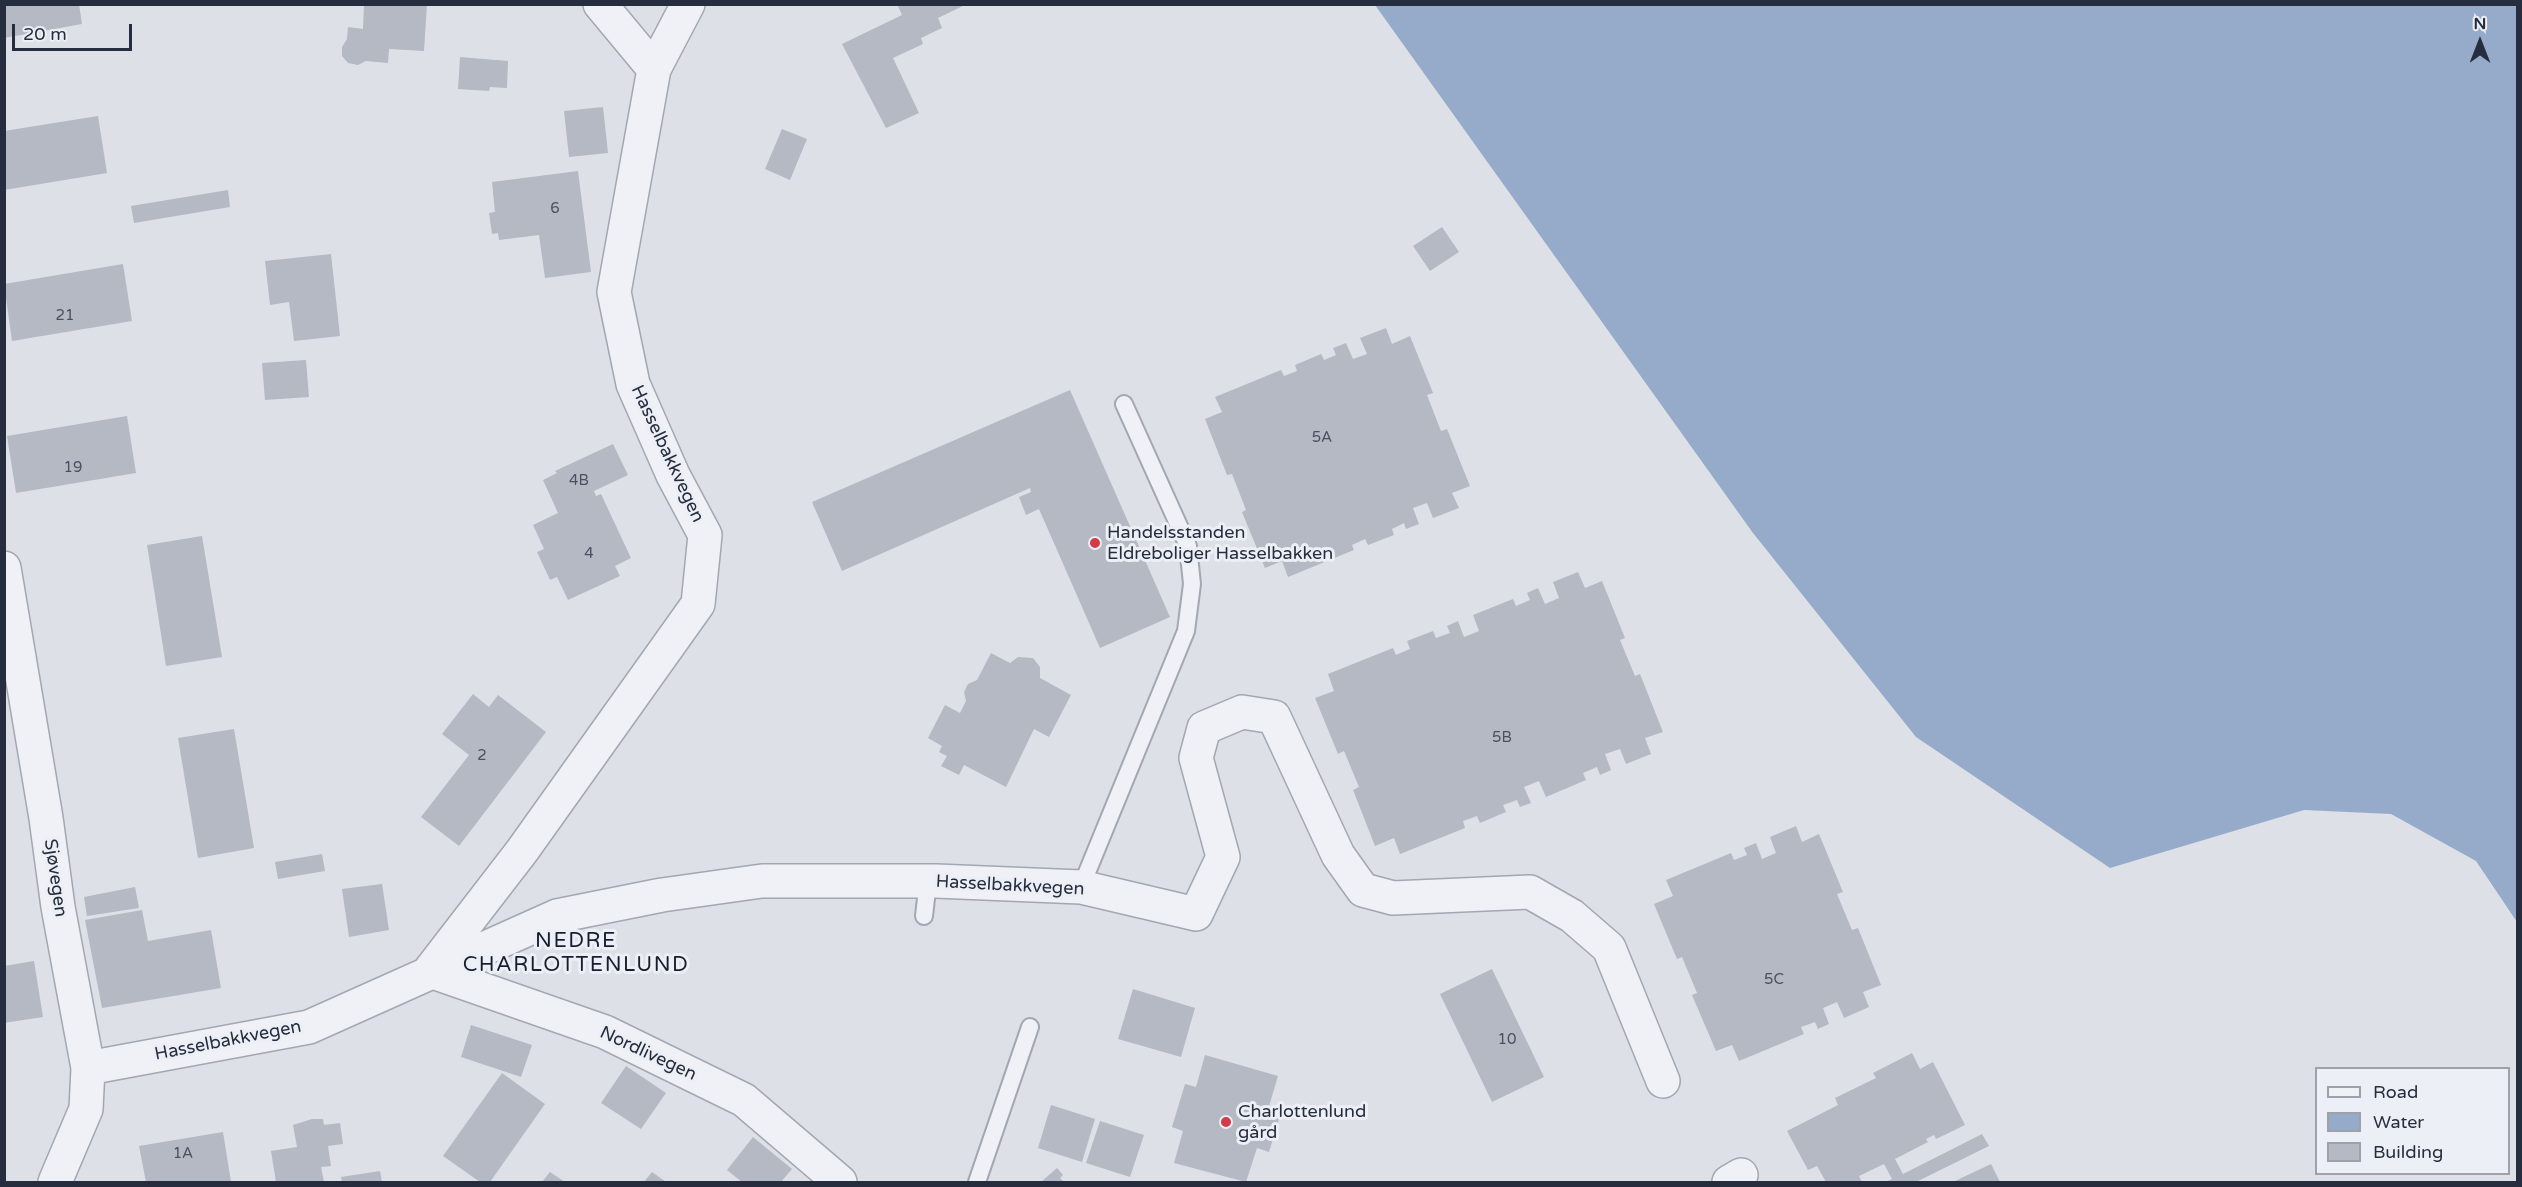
<!DOCTYPE html>
<meta charset="utf-8">
<style>
body{margin:0}
#map{position:relative;width:2522px;height:1187px;overflow:hidden;background:#dde0e7;font-family:"Varela Round",sans-serif}
canvas{display:block}
.frame{position:absolute;inset:0;border:6px solid #262d3e;pointer-events:none}
.legend{position:absolute;left:2315px;top:1067px;width:195px;height:108px;box-sizing:border-box;background:#eceff5;border:2px solid #9da1ac;margin:0;padding:8px 10px;list-style:none;font-size:18px;color:#262d3e}
.legend li{display:flex;align-items:center;gap:12px;height:30px}
.legend b{width:30px;border:2px solid #9da1ac}
.north{position:absolute;left:2450px;top:12px;width:60px;height:60px;-webkit-text-stroke:4px #eceff5;paint-order:stroke;rotate:0deg;font-size:16px;font-weight:700;line-height:24px;text-align:center;color:#262d3e}
.north::after{content:'';display:block;margin:auto;width:21px;height:27px;background:#262d3e;clip-path:polygon(50% 0,100% 100%,50% 72%,0 100%)}
.scale{position:absolute;left:12px;top:24px;width:120px;height:27px;box-sizing:border-box;border:3px solid #262d3e;border-top:0;padding-left:8px;font-size:18px;line-height:21px;white-space:nowrap;color:#262d3e;-webkit-text-stroke:4px #eceff5;paint-order:stroke}
</style>
<div id="map">
<canvas width="2522" height="1187"></canvas>
<div class="frame"></div>
<ul class="legend">
<li><b style="height:8px;background:#f0f1f6"></b>Road</li>
<li><b style="height:16px;background:#96abc9"></b>Water</li>
<li><b style="height:16px;background:#b4b9c4"></b>Building</li>
</ul>
<div class="north">N</div>
<div class="scale">20 m</div>
</div>
<script>
const c = document.querySelector('canvas').getContext('2d');
c.lineJoin = 'round';
function fillPath(path, color) { c.fillStyle = color; c.fill(path, 'evenodd'); }
function stroke(path, color, width, dash) { c.strokeStyle = color; c.lineWidth = width; c.lineCap = dash ? 'butt' : 'round'; c.setLineDash(dash || []); c.stroke(path); }
function drawText(font, color, halo, rows, align = 'center') {
  c.font = font + ' "Varela Round",sans-serif'; c.lineWidth = 6; c.setLineDash([]); c.textBaseline = 'middle'; c.strokeStyle = halo; c.fillStyle = color; for (const [text, x, y, turn = 0] of rows) {
    c.save(); c.translate(x, y); c.rotate((+turn || 0) * Math.PI / 180); c.textAlign = isNaN(turn) ? turn : align; if (halo) c.strokeText(text, 0, 0); c.fillText(text, 0, 0); c.restore();
  }
}
fillPath(new Path2D(`
 M1375,5H2517V922L2476,861L2391,814L2304,810L2110,868L1916,737L1753,533Z`), '#96abc9');
fillPath(new Path2D(`
 M4,4H79L82,24L4,38Z
 M364,4H427L424,51L389,49L388,63L366,61L358,65L348,63L342,56V47L347,39L348,27L363,29Z
 M897,4H967L938,18L942,28L921,38L923,44L893,58L919,113L886,128L842,44L902,15Z
 M460,57L508,61L507,88L490,87L489,91L458,89Z
 M603,107L608,153L569,157L564,111Z
 M98,116L107,173L4,190V131Z
 M782,129L807,139L790,180L765,169Z
 M578,171L591,272L545,278L539,235L499,240L498,233L492,234L489,213L495,212L492,182Z
 M228,190L230,207L134,223L131,206Z
 M1442,227L1459,252L1430,271L1413,246Z
 M331,254L340,336L294,341L289,302L270,305L265,261Z
 M123,264L132,321L12,341L4,284Z
 M1386,328L1392,344L1410,336L1433,393L1427,395L1441,431L1447,429L1470,486L1452,493L1459,508L1433,518L1427,503L1413,508L1419,524L1406,529L1404,523L1392,529L1394,535L1368,545L1365,539L1352,545L1354,550L1288,577L1282,561L1265,568L1242,512L1246,510L1232,474L1227,475L1205,419L1222,412L1215,397L1281,370L1284,376L1297,371L1295,365L1321,354L1324,360L1336,355L1333,348L1346,343L1353,359L1367,354L1360,338Z
 M306,360L309,397L265,400L262,363Z
 M1070,390L1170,617L1100,648L1039,509L1026,515L1019,497L1031,492L1030,488L842,571L812,502Z
 M127,416L136,473L16,493L7,436Z
 M613,444L628,475L594,491L596,496L601,494L631,558L615,566L620,576L568,600L557,577L550,580L537,552L544,549L533,525L558,513L543,480L557,473L555,471Z
 M202,536L222,657L166,666L147,545Z
 M1578,572L1585,588L1602,581L1625,638L1620,640L1635,676L1640,674L1663,732L1645,738L1651,754L1626,764L1620,749L1605,754L1611,770L1600,775L1597,767L1583,773L1586,780L1546,797L1539,781L1524,787L1531,803L1520,807L1517,800L1503,805L1506,812L1480,823L1477,816L1463,821L1465,828L1400,854L1394,838L1375,846L1353,790L1359,787L1344,751L1338,754L1315,698L1334,691L1328,674L1393,648L1396,655L1410,649L1407,641L1433,631L1436,638L1450,633L1447,626L1458,621L1464,637L1479,631L1473,615L1513,599L1516,606L1530,600L1527,593L1538,588L1545,604L1559,598L1553,582Z
 M991,653L1010,663L1018,657L1033,658L1040,667V678L1071,695L1049,737L1034,729L1006,787L964,765L959,775L941,766L947,756L939,752L942,746L928,738L945,705L960,713L966,701L964,692L968,684L977,680Z
 M473,694L489,707L498,695L546,732L459,846L421,817L469,755L442,734Z
 M234,729L254,848L198,858L178,738Z
 M1796,826L1802,842L1819,834L1843,892L1837,894L1852,930L1858,928L1881,985L1863,992L1869,1007L1844,1018L1837,1002L1823,1008L1829,1024L1818,1029L1815,1022L1801,1027L1804,1034L1739,1061L1732,1045L1716,1051L1692,995L1697,993L1682,957L1677,959L1654,904L1673,896L1666,880L1731,853L1734,860L1747,855L1744,848L1756,843L1762,859L1776,853L1770,837Z
 M322,854L325,871L278,879L275,862Z
 M382,884L389,930L349,937L342,889Z
 M135,887L139,908L87,916L84,897Z
 M142,910L148,941L211,930L221,988L102,1008L85,920Z
 M34,961L43,1017L4,1023V966Z
 M1492,969L1544,1077L1492,1102L1440,994Z
 M1133,989L1195,1008L1181,1057L1118,1039Z
 M471,1025L532,1045L521,1077L461,1057Z
 M1912,1053L1920,1069L1933,1062L1965,1125L1936,1139L1934,1135L1926,1139L1928,1142L1895,1159L1903,1174L1982,1134L1989,1146L1916,1182H1885L1892,1179L1884,1164L1859,1176L1862,1182H1826L1817,1166L1808,1170L1787,1131L1838,1105L1835,1098L1876,1078L1873,1073Z
 M1205,1055L1278,1076L1267,1113L1280,1116L1269,1152L1257,1148L1246,1182L1174,1163L1183,1131L1172,1127L1185,1084L1196,1087Z
 M626,1066L666,1093L641,1129L601,1103Z
 M502,1073L545,1104L490,1182H480L443,1156Z
 M1051,1105L1095,1119L1082,1162L1038,1148Z
 M312,1119H323L324,1125L340,1123L343,1144L328,1146L331,1166L321,1167L324,1182H276L271,1151L297,1147L293,1125Z
 M1100,1121L1144,1135L1130,1177L1086,1163Z
 M223,1132L231,1182H146L139,1146Z
 M753,1137L792,1169L781,1182H742L727,1170Z
 M1991,1164L2000,1182H1953Z
 M1057,1168L1063,1175L1060,1178L1064,1182H1041Z
 M380,1171L382,1182H342L341,1177Z
 M550,1172L565,1182H542Z
 M652,1172L666,1182H644Z`), '#b4b9c4');
const lane = new Path2D(`
 M1081,887L1186,631L1192,584L1188,546L1124,404
 M924,916L928,881
 M977,1182L1030,1027`);
const street = new Path2D(`
 M654,69L688,4
 M4,568L46,818L58,907L88,1068L86,1109L55,1182
 M431,969L522,851L698,604L705,535L673,475L633,384L614,292L654,69L600,4
 M430,971L605,1032L744,1100L840,1182
 M88,1068L309,1027L557,916L662,895L762,881H936L1081,887L1196,914L1223,857L1196,758L1204,728L1242,712L1274,717L1338,855L1363,890L1393,898L1530,892L1572,916L1609,948L1663,1081
 M1729,1182L1741,1175`);
stroke(lane, '#a2a7b1', 20);
stroke(street, '#a2a7b1', 36);
stroke(lane, '#f0f1f6', 16);
stroke(street, '#f0f1f6', 33);
for (const [x, y, r, color] of [
 [1095,543,6,"#d33c46"],
 [1226,1122,6,"#d33c46"]
]) { const dot = new Path2D(); dot.arc(x, y, r, 0, 2 * Math.PI); c.fillStyle = color; c.fill(dot); stroke(dot, '#eceff5', 2); }
drawText('15px', '#4a5060', null, [
 ["6",555,209],
 ["21",65,316],
 ["5A",1322,438],
 ["19",73,468],
 ["4B",579,481],
 ["4",589,554],
 ["5B",1502,738],
 ["2",482,756],
 ["5C",1774,980],
 ["10",1507,1040],
 ["1A",183,1154]
]);
drawText('18px', '#262d3e', '#eceff5', [
 ["Hasselbakkvegen",667,454,65],
 ["Sjøvegen",55,878,82],
 ["Hasselbakkvegen",1010,886,3],
 ["Hasselbakkvegen",228,1041,-11],
 ["Nordlivegen",648,1054,25]
]);
drawText('18px', '#262d3e', '#eceff5', [
 ["Handelsstanden",1107,533],
 ["Eldreboliger Hasselbakken",1107,554],
 ["Charlottenlund",1238,1112],
 ["gård",1238,1133]
], 'left');
c.letterSpacing = '1.5px';
drawText('21px', '#181e2f', '#eceff5', [
 ["NEDRE",576,941],
 ["CHARLOTTENLUND",576,965]
]);
c.letterSpacing = '0px';
</script>
